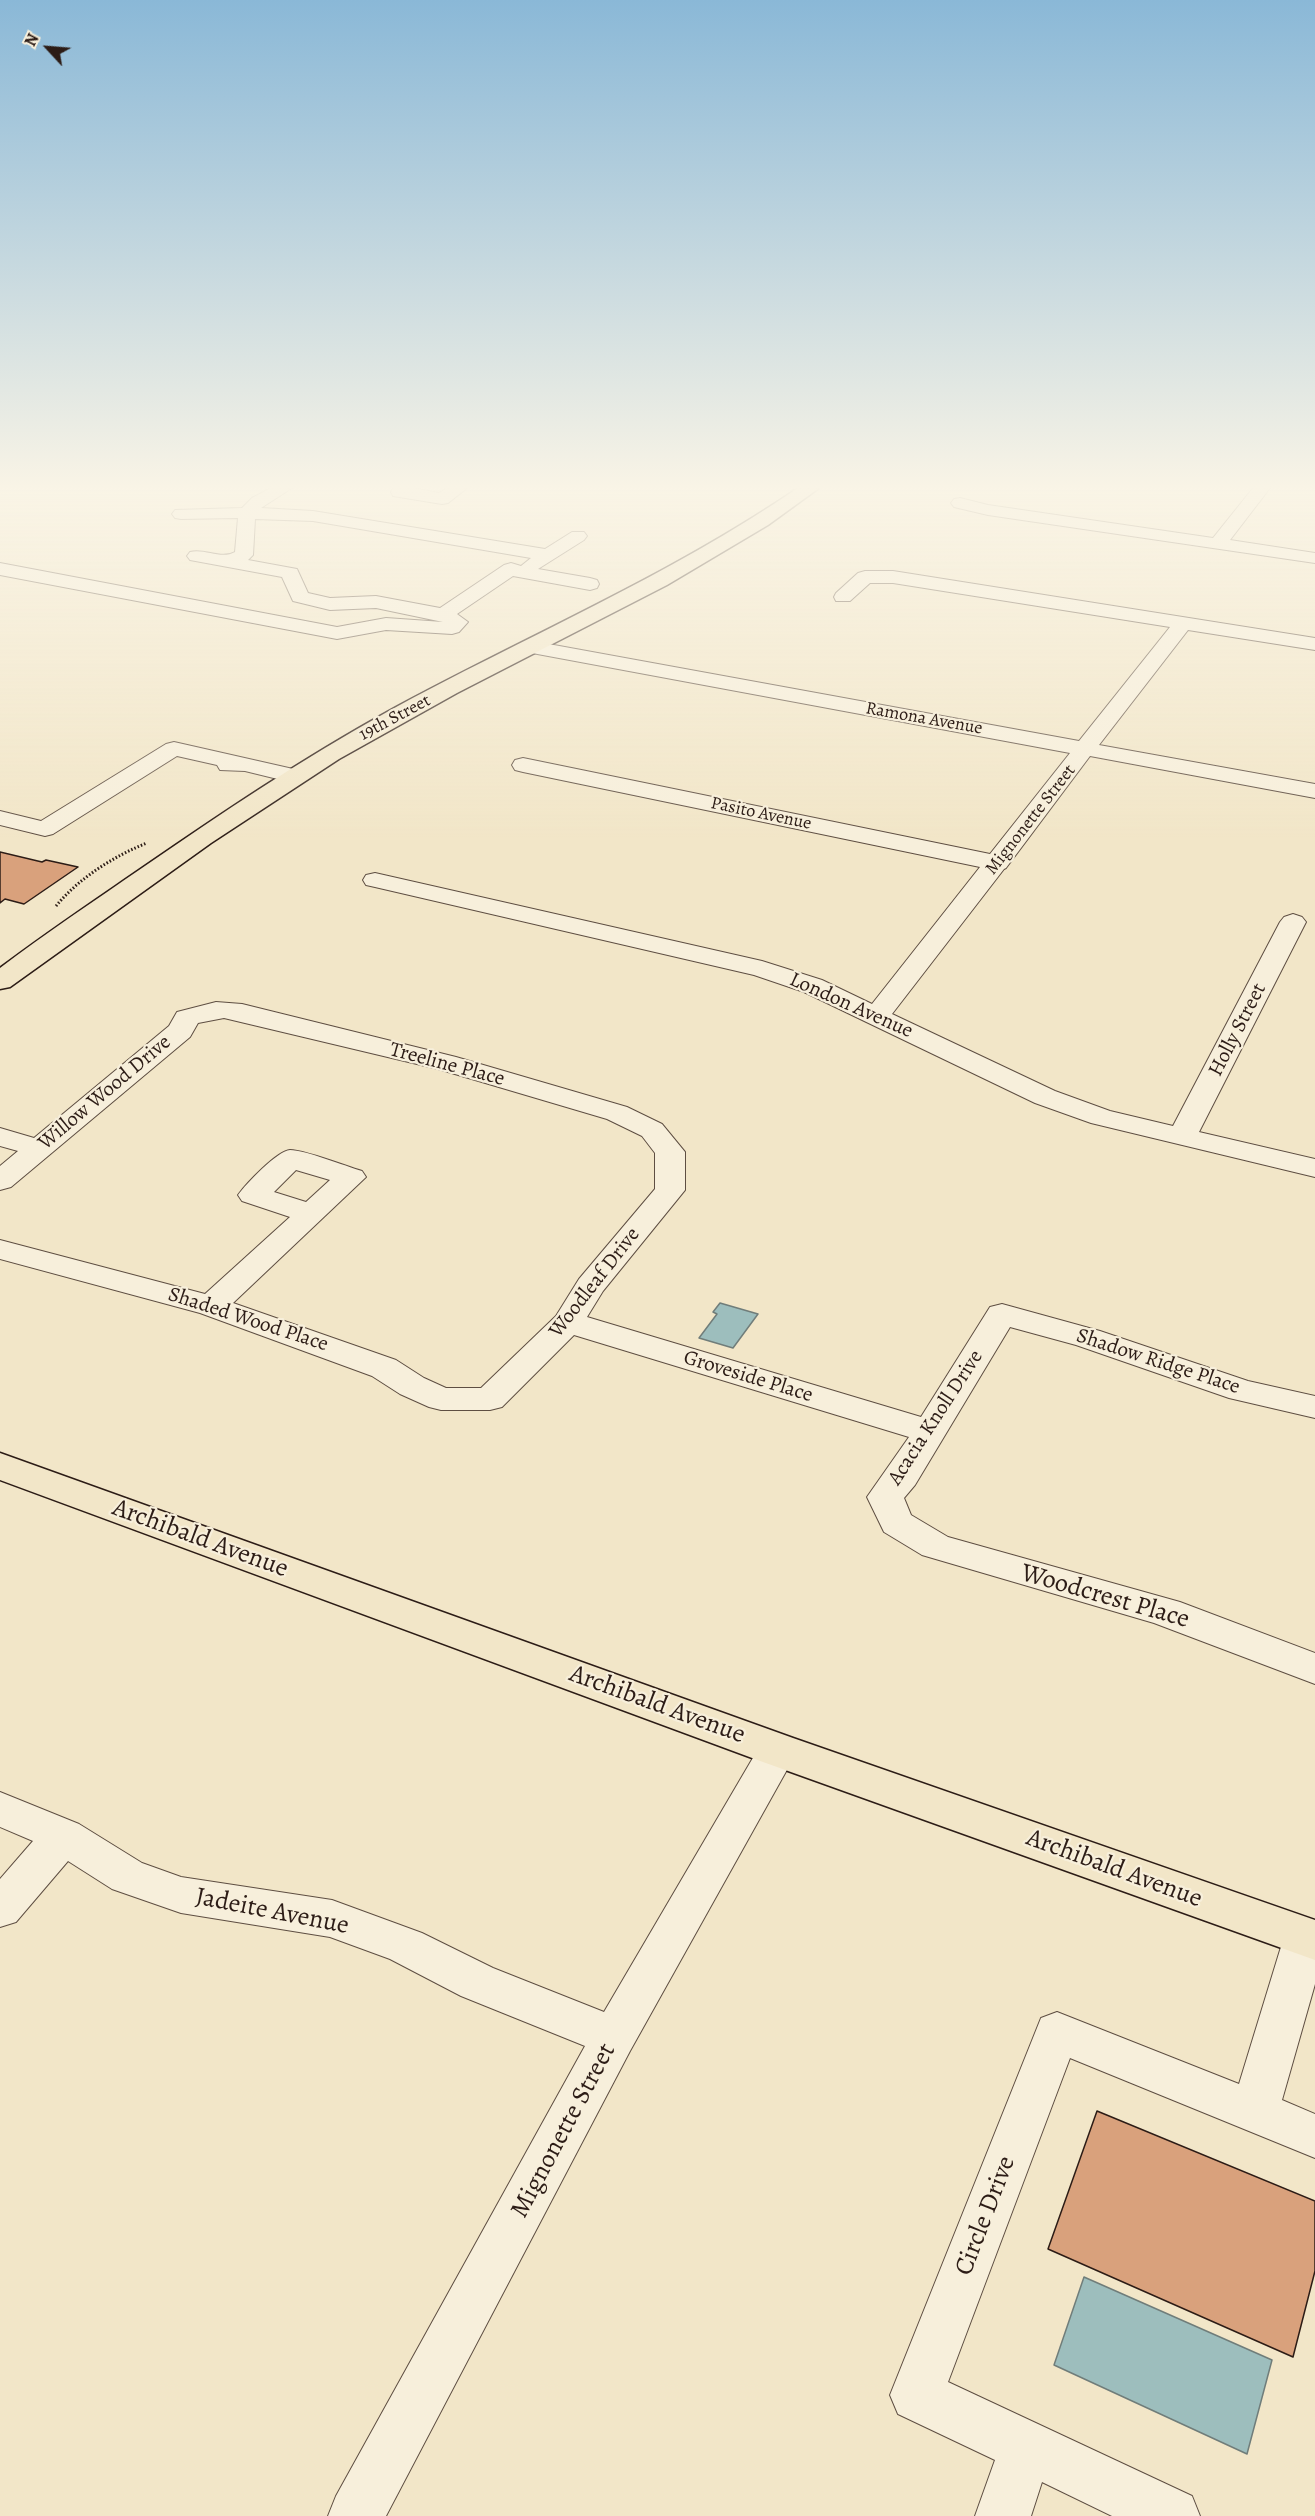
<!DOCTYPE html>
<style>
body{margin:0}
#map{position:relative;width:1315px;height:2516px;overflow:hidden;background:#f2e6c8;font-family:Alegreya,serif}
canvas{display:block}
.north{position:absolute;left:18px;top:18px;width:60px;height:60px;-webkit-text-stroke:4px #f7efdb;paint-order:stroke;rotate:296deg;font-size:16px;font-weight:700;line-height:24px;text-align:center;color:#2c1c16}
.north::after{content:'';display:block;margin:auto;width:21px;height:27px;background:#2c1c16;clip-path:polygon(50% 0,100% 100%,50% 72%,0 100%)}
</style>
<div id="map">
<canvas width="1315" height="2516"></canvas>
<div class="north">N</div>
</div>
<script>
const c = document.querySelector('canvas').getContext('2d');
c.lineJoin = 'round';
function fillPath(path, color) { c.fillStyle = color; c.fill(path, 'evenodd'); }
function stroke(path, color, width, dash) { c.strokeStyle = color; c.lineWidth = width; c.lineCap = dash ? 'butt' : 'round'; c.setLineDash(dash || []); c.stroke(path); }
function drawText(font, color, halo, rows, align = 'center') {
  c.font = font + ' Alegreya,serif'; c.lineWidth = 4.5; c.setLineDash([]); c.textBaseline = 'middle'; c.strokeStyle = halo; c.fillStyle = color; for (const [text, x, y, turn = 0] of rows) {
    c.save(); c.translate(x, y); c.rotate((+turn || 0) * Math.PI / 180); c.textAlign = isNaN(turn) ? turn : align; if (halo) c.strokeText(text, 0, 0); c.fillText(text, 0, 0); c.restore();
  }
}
const water = new Path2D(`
 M720,1303L758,1314L733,1348L699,1338L717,1314L713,1312Z
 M1084,2277L1272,2360L1247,2454L1054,2365Z`);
fillPath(water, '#9dbebd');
stroke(water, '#707d7a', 1.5);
const building = new Path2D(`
 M0,852L42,862L46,860L78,867L24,904L5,899L0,903Z
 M1097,2111L1315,2201V2271L1293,2357L1048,2249Z`);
fillPath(building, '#d9a17c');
stroke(building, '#2c1c16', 1.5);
const minor = new Path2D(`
 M271,488H292L261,508L313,511L545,549L572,532H584L587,536L584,540L538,569L590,578L597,580L599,584L597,588L590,590L513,576L457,614L468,622L459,632L452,634L386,630L337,639L0,575V563L337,627L386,618L443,622L376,608L330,610L293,601L282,577L190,560L187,556L190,552C205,548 221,560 235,552L238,518L181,519L175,518L172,514L175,510L242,508L252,498ZM255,519L313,521L531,558L521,566L511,563L504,565L440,608L376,596L330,598L308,593L297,569L248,560L253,555Z
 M393,488H413L439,493L447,488H467L448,503L442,504L393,496L391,492Z
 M1253,488H1270L1230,540L1315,553V563L988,515L954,507L951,503L954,499L960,498L988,505L1213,538Z
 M865,571H893L1315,638V650L1188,630L1099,745L1315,784V798L1090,756L1006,868L1004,869L892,1014L1055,1091L1110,1111L1173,1126L1280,922L1284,917L1293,914L1302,917L1306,922L1199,1132L1315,1159V1177L1091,1123L1035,1103L804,992L754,975L375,887L366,885L363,880L366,875L375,873L762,961L822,980L872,1004L980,867L523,772L515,770L512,765L515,760L523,758L990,854L1070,753L532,653L525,651L522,647L525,643L532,641L1079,741L1170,627L893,583H870L850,601H836L834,597L836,593L858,573Z
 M174,742L302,771L305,776L302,781L294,783L245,771L220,770L217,765L177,756L53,834L45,836L0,825V811L41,821L166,744Z
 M216,1002L242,1004L456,1057L627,1107L662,1124L685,1152V1190L603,1291L587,1317L921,1417L990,1307L1002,1304L1100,1331L1248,1381L1315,1396V1418L1229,1398L1076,1345L1010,1327L915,1485L904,1498L911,1515L948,1537L1180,1602L1315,1653V1684L1154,1623L922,1555L884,1532L867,1497L909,1437L574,1335L502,1407L490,1410H441L429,1407L400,1394L372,1376L200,1313L0,1259V1240L205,1294L290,1217L242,1201L238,1195C246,1184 277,1151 290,1150C305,1150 345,1166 362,1171L366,1177L233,1303L396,1360L424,1378L446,1388H481L556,1316L579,1279L655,1189V1153L642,1136L607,1119L438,1069L224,1018L198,1023L190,1037L11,1187L0,1190V1166L18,1151L0,1146V1128L34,1138L169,1026L177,1012ZM296,1170L330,1180L306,1202L274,1192Z
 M778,1734L792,1739L798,1750L630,2051L386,2516H328L336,2496L585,2046L461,1996L390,1959L330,1937L181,1913L112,1889L68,1861L16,1922L0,1927V1879L33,1841L0,1827V1792L79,1824L142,1863L181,1877L332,1900L422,1933L493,1968L604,2012L764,1739Z
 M1306,1918L1315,1921V1984L1282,2100L1315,2114V2158L1070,2058L948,2382L1192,2496L1200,2516H1112L1042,2482L1031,2516H975L995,2460L898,2414L890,2395L1041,2018L1057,2012L1239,2084L1284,1937L1290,1924Z`);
const major = new Path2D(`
 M798,488H819L768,525L667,585L457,693L339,759L211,843L10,987L0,989V968C46,933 94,901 142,868C222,813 302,759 387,712C524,637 668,577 798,488Z
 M0,1453L793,1738L1315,1920V1960L763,1762L0,1480Z`);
stroke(minor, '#5e4e42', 2);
stroke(major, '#2c1c16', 3);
stroke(new Path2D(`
 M56,906C79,878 114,856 147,843`), '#2c1c16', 3, [1.5, 2]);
fillPath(minor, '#f7efdb');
fillPath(major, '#f2e6c8');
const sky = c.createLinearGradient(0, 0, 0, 840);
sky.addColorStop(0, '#8ab8d7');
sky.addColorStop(0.58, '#f9f4e6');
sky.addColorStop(1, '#f9f4e600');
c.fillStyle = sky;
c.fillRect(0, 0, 1315, 840);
drawText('18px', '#2c1c16', '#f7efdb', [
 ["19th Street",395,718,-28],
 ["Ramona Avenue",924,719,10],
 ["Pasito Avenue",761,814,12],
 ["Mignonette Street",1031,820,-52]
]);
drawText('21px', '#2c1c16', '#f7efdb', [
 ["London Avenue",851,1006,24],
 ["Holly Street",1238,1030,-63],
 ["Treeline Place",447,1065,15],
 ["Willow Wood Drive",105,1093,-40],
 ["Woodleaf Drive",595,1283,-52],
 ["Shaded Wood Place",248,1320,18],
 ["Shadow Ridge Place",1158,1362,18],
 ["Groveside Place",748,1377,17],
 ["Acacia Knoll Drive",936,1418,-57]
]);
drawText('26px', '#2c1c16', '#f7efdb', [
 ["Archibald Avenue",200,1539,20],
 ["Woodcrest Place",1105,1597,16],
 ["Archibald Avenue",657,1705,20],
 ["Archibald Avenue",1114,1869,20],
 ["Jadeite Avenue",272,1912,11],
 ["Mignonette Street",564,2131,-62],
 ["Circle Drive",986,2216,-69]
]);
</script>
